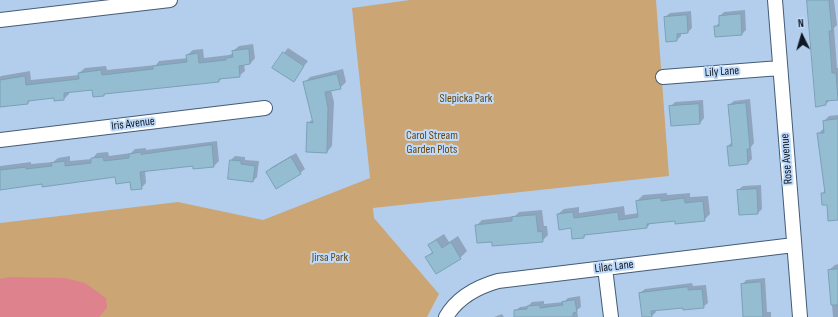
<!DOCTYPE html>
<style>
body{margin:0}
#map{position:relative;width:838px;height:317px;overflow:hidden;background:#b3ceed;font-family:"Sofia Sans Condensed",sans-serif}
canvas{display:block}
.north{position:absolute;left:782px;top:16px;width:40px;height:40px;-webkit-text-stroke:3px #c0dbfa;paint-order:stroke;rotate:355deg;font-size:11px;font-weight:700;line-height:16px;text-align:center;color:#0e1722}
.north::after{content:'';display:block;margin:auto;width:14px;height:18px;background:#0e1722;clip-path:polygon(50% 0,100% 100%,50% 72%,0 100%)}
</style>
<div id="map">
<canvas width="838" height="317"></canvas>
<div class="north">N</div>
</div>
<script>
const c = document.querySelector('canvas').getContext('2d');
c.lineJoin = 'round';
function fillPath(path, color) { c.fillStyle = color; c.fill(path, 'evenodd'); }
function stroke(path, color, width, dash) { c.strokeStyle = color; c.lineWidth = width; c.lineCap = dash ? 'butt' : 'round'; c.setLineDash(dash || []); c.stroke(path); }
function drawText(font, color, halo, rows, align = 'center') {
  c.font = font + ' "Sofia Sans Condensed",sans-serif'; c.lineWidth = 4; c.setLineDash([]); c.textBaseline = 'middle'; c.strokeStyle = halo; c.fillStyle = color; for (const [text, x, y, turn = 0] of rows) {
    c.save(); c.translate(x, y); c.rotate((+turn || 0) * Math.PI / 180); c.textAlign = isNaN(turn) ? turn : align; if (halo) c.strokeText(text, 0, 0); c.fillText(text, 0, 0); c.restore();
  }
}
fillPath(new Path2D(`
 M410,0H656L669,176L373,208L374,218L439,294L427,317H0V223L178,202L263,220L370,178L352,8Z`), '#cca575');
fillPath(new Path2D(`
 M10,277L65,278L85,283L106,298L107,308L99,317H0V279Z`), '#de828e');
fillPath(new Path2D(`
 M807,0H834L837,25L834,28L837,68H838V99L830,100L826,104Z
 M745,10L746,30L742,34L715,27L720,22V16L724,12Z
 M691,11L692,28L688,32L681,33V36L677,40L665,17L670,13Z
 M253,44L255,58L250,64H244L245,71L239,76L222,78L219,81L106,93L104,95L93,89L69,92V94L64,99L55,97L31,100L28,103L0,106V77L1,76L30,71L31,80L79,75V73L85,68L106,66L107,70L156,65L159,61L188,58L187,55L193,50L203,49L204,58L229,55L234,53L233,51L239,46Z
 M288,48L308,61L293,80L284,53Z
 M343,69L346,82L340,88L331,90L334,102L332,146L327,152L308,123L313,119L304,83L310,77Z
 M750,99L754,143L751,147L752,159L748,163L728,146L732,142L729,105L734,101Z
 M703,100L704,118L700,123L670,107L675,102Z
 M838,115V219L822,194L825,190L818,134L824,128V121L829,116Z
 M217,141L219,161L214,166L194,168V165L145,170L146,183L141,188L131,181L116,176L43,183L0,189V166L31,162V164L53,162L58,158L70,156V161L92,159L97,153L108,152L109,156L131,153L135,149L146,148V150Z
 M296,153L305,169L300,173L267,172L272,167Z
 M235,156L245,157V160L259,161L257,177L253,181L231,160Z
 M761,185L762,209L758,213L738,190L743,186Z
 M667,193V195L690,193V197L708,196L710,214L704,220H676L652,222L647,227L586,234L584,237L558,214L564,209L579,207V213L624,206L625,215L639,213L637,201L643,195Z
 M542,210L544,226H547L548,235L542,241H492L476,226L482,220L515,216L519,212Z
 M444,234L449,242L458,236L467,251L460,258L427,257L433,251L429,245L436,239Z
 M838,264V317H833L829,270L835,265Z
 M765,278L767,312H771V317H747L742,285L746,280Z
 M692,283L693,286L706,285L708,303L703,307L684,306L655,310L656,312L651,317H643L640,293L645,289Z
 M580,296L581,307L577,310L578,317H516L515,311L520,307L528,306L532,302L544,301V304L564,302L568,298Z
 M502,314L504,317H494Z`), '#0003');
const building = new Path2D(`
 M807,0H829L832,31H829L832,73H836L838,100L826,101V105L816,107Z
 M741,14L742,35L715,37L714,26H719V16Z
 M687,15L688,33L677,34V41L666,42L664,17Z
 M249,49L250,64L239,66L240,77L219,79V82L104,94V96L93,97L92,90L64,93V100L54,101V98L28,101V104L0,107V80L25,76L26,85L79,79L78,73L101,70L102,75L153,69V66L187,62L186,55L198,53L199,63L226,60V58L233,57L232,51Z
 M283,52L304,66L294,82L272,68Z
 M337,74L341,89L325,92L328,108L327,153L306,152L307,122L313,123L303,82Z
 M746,103L750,149H747L748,164L729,166L727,146H732L728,105Z
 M699,104L700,124L671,126L669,106Z
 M838,119V220L828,221L827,205H822L821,193H825L817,133H824L823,121Z
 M212,145L214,167L193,169V166L140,172L142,189L131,190L130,182L116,184L115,177L42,187V184L0,190V170L26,167V169L52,166L51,163L65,161V166L91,163V158L103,157L104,161L129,158V154L141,152V154Z
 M291,157L301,174L276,189L266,172Z
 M230,160L241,161V164L255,166L253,182L228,179Z
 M757,189L758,214L739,215L737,190Z
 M661,198V201L684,198L685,203L703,201L705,221L675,224V221L647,224V228L584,235V238L572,239L571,228L559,230L557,214L573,212L574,218L618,212L619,220L638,217L636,201Z
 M536,215L538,232L542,231L543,242L492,246V242L477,243L475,225L512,221V217Z
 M437,240L442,248L451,242L461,259L436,274L425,257L433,253L428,245Z
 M838,269V305H831L828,270Z
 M761,282L763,317H743L741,284Z
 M688,287V290L702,289L704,308L683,310V308L651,311L652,317H642L639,293Z
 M575,300L577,312L573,313V317H514V310L527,309V306L540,305V308L563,305L562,302Z`);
fillPath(building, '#95bdd2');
stroke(building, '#7aa1b6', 1);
const minor = new Path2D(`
 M775,0L800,317
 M0,20L170,0
 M663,77L780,68
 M0,140L265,108
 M605,268L611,317
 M446,317C457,298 477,287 498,281L794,245`);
stroke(minor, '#445c76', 16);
stroke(minor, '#fff', 14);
drawText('12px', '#0e1722', '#c0dbfa', [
 ["Lily Lane",722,72,-4],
 ["Iris Avenue",133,124,-7],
 ["Rose Avenue",787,159,-94],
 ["Lilac Lane",614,267,-7]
]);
drawText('12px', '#6a4407', '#c0dbfa', [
 ["Slepicka Park",466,99],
 ["Carol Stream",432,136],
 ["Garden Plots",432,150],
 ["Jirsa Park",330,258]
]);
</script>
